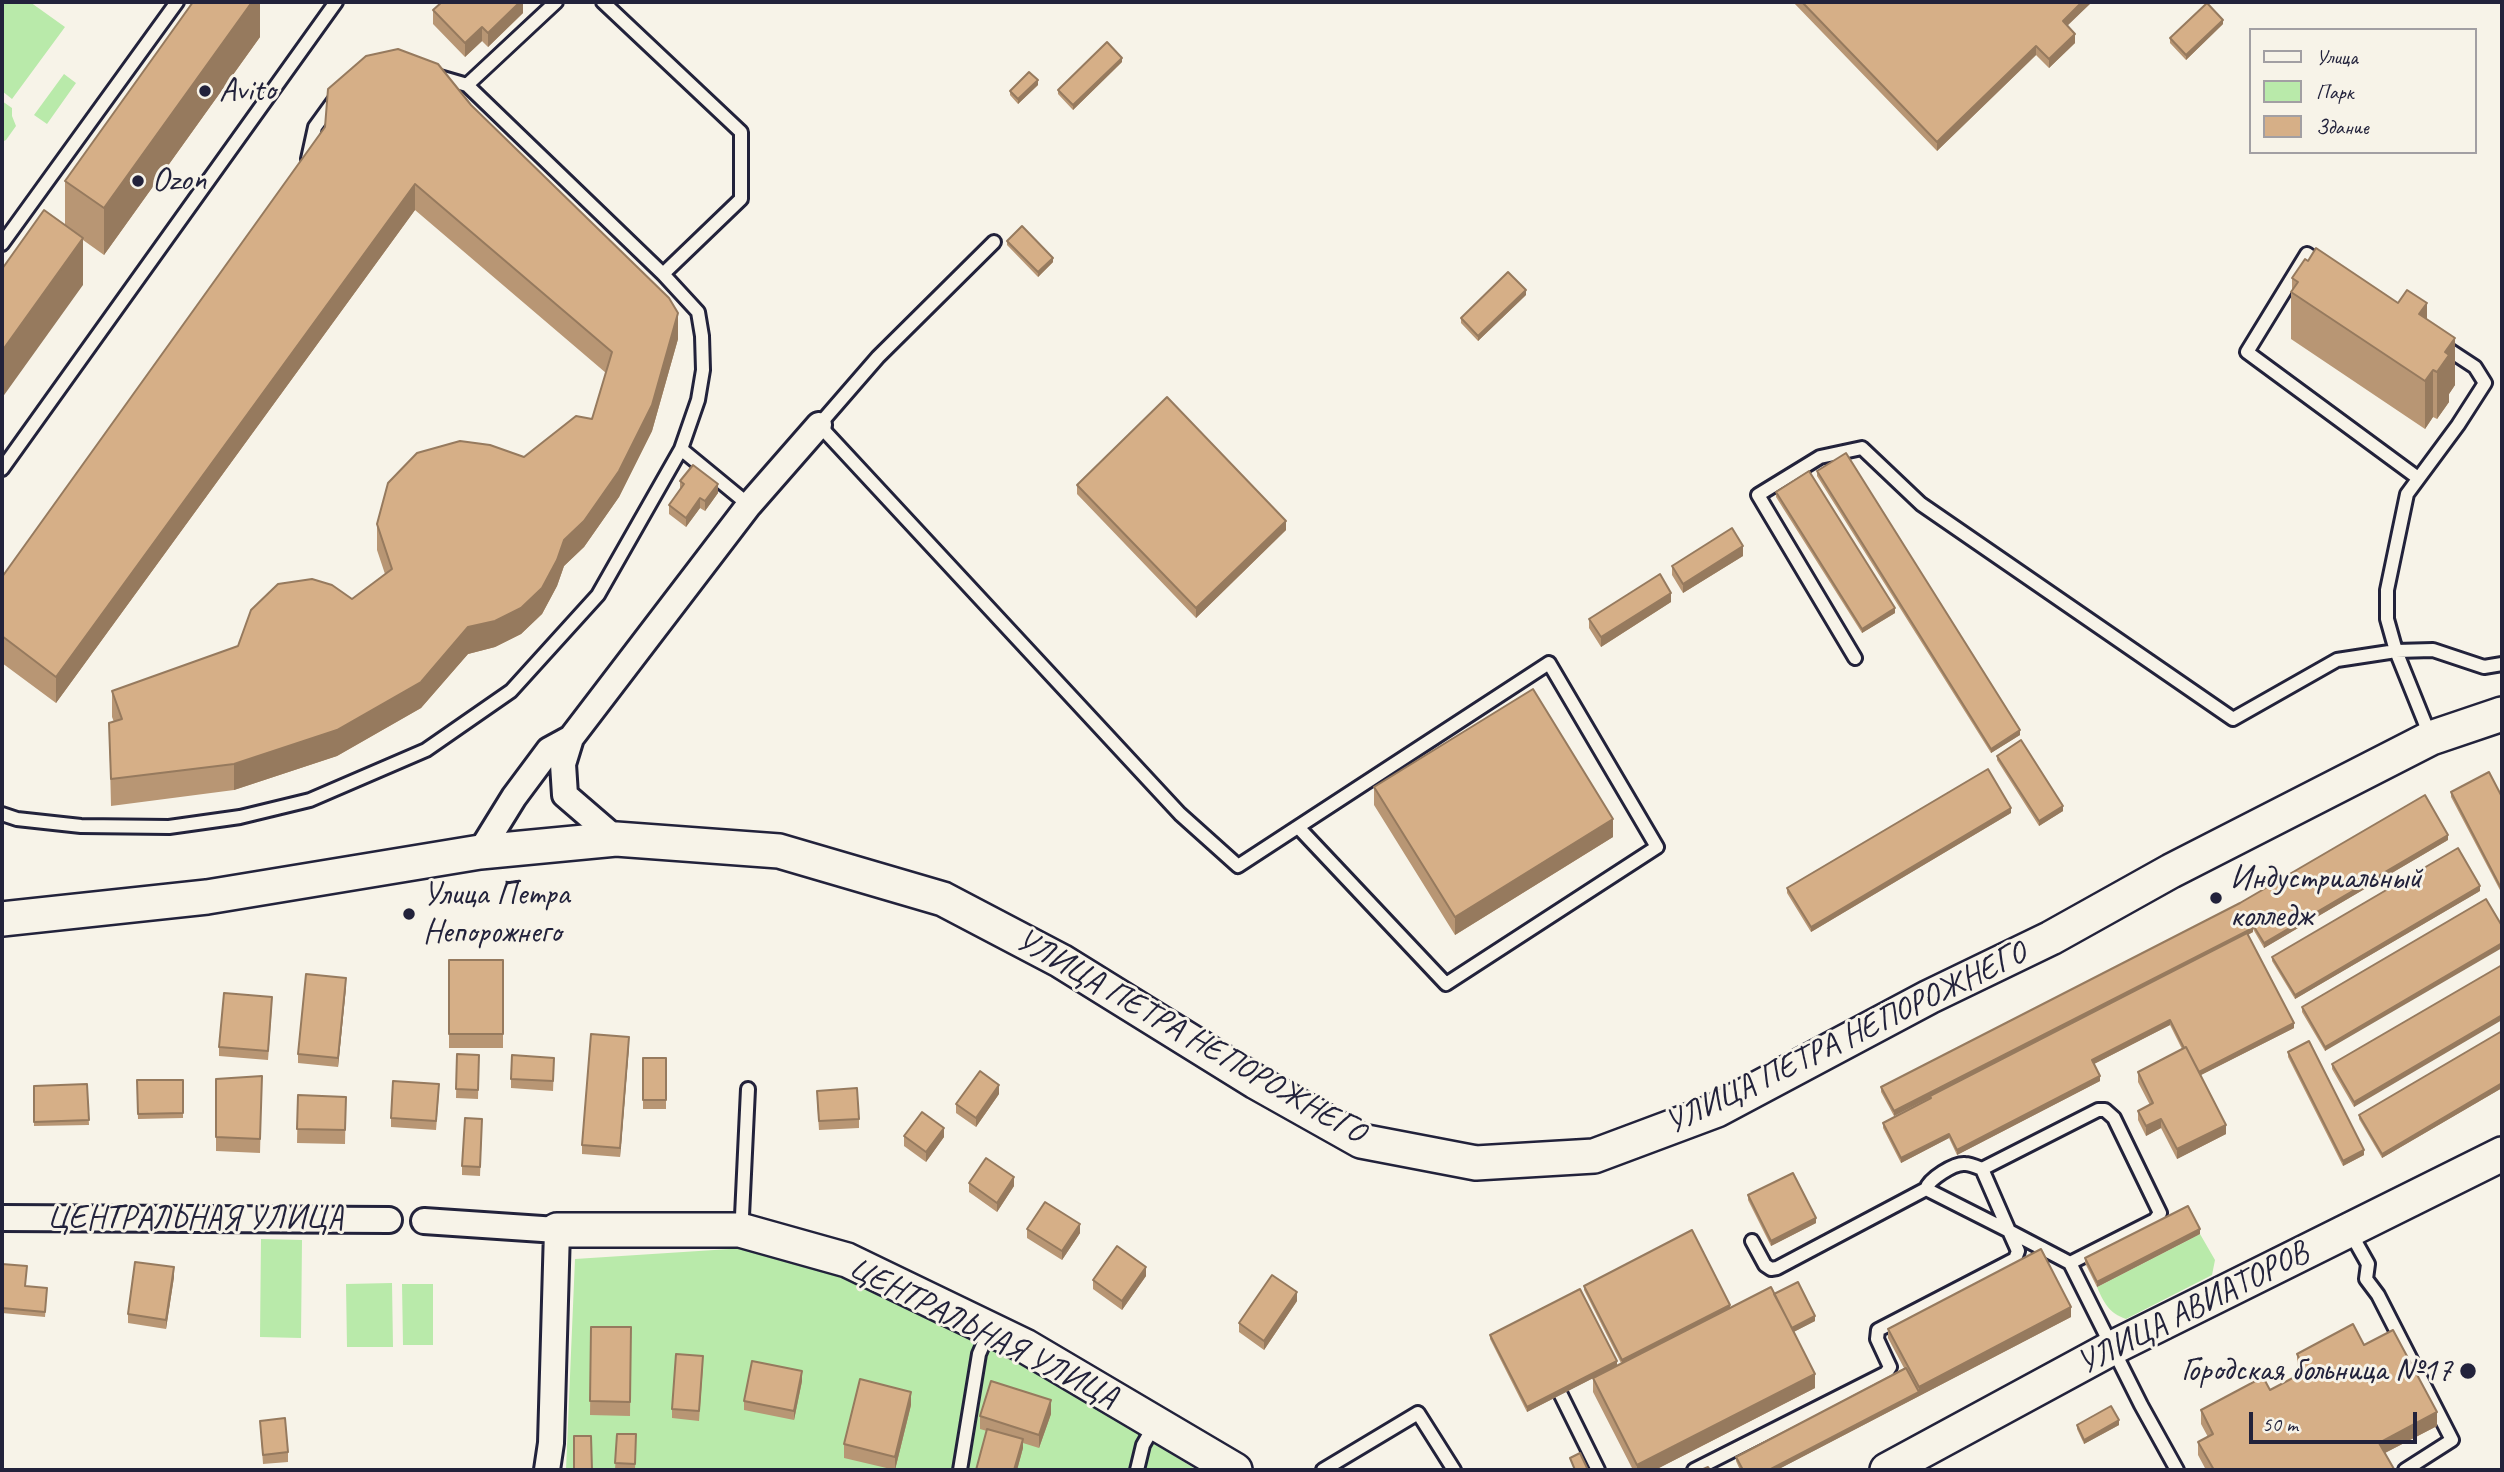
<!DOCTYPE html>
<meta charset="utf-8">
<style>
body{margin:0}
#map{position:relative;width:2504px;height:1472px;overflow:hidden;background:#f7f3e8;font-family:Caveat,sans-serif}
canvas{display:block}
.frame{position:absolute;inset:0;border:4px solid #22223b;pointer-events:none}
.legend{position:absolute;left:2249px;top:28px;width:228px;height:126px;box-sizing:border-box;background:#f7f3e8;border:2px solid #a29fa3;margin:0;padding:9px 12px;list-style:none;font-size:21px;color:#22223b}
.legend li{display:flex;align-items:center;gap:14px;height:35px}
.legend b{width:35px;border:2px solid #a29fa3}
.scale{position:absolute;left:2249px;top:1412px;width:168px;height:32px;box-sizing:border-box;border:4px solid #22223b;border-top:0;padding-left:9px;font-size:21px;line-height:24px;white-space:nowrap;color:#22223b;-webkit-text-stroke:5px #f7f3e8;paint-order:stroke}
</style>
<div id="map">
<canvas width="2504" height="1472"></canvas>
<div class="frame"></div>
<ul class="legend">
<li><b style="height:9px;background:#f7f3e8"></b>Улица</li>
<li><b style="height:19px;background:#b9eaaa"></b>Парк</li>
<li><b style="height:19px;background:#d6af87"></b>Здание</li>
</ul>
<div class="scale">50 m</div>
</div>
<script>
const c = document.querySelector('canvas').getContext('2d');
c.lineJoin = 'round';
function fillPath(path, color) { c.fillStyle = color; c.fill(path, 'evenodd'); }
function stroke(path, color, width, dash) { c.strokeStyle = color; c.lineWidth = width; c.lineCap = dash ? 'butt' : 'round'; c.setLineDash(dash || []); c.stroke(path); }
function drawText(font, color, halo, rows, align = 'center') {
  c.font = font + ' Caveat,sans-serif'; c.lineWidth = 6; c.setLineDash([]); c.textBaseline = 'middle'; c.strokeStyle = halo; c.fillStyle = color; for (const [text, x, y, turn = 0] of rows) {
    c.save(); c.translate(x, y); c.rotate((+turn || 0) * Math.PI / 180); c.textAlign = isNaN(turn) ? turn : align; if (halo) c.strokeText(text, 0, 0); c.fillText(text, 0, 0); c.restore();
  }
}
fillPath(new Path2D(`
 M2,2H30L65,27L12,99L2,91Z
 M64,74L76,83L47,124L34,115Z
 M2,101L12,108V116L16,126L6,140L2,142Z
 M2200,1234L2215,1260L2212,1275L2126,1319C2109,1313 2104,1303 2097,1287Z
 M261,1239L302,1240L301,1338L260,1337Z
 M807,1244L1015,1356L1197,1470H566L575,1259Z
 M392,1283L393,1347H347L346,1284Z
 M402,1284H433V1345H403Z`), '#b9eaaa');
const lane = new Path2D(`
 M603,2L741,132V199L663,274
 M467,85L556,2
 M308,159L315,127L336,98
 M994,242L878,357L819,425L1180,814L1238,866L1549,663L1657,847L1446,984L1298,827
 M2,244L177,2
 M2324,266L2307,254L2247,352L2418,478
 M681,449L749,505
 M2,469L336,2
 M1855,658L1758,495L1820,457L1862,448L1921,504L2233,719L2337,660L2396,651L2433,650L2484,667L2502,664
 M2431,738L2396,651L2387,619V590L2407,494L2458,425L2485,383L2475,367L2440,344
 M2,814L17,819L81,826L169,827L240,817L310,800L426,750L511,691L598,595L681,449L698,400L703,370L702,336L698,312L663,274L467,85L436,76
 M740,1230L742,1216L748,1089
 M2350,1232L2368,1264L2366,1279L2378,1295L2452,1440L2405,1470
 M1752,1241L1765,1265L1771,1269L1777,1268L1926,1189C1929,1179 1954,1163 1965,1164C1970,1164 1977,1167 1982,1169
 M2070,1263L2009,1231L1982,1169L2098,1110H2105L2114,1118L2160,1213L2155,1220L2070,1263L2141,1405L2177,1470
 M1561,1395L1598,1470
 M960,1470L979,1354L989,1331
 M1137,1470L1143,1445L1154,1426
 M1323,1470L1418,1413L1454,1470
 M1694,1470L1886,1373L1890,1367L1877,1339L1878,1330L2015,1259L2018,1251L2009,1231L1926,1189`);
const street = new Path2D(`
 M616,839L565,795L563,764L571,738L749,505L819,425
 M480,852L514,797L549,750L571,738
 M2,1218L389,1220
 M424,1221L557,1230L551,1443L547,1470`);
const secondary = new Path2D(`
 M2,919L207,897L480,852L616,839L779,851L943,899L1061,961L1256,1082L1361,1141L1476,1163L1594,1156L1717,1110L1929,997L2051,938L2171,871L2431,738L2502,714
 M557,1230H740L847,1260L1025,1346L1235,1470
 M1887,1470L2112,1348L2502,1154`);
stroke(lane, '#22223b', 18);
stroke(street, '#22223b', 30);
stroke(secondary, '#22223b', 38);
stroke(lane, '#f7f3e8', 12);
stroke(street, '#f7f3e8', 24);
stroke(secondary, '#f7f3e8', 33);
fillPath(new Path2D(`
 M260,2V37L104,255L83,240V285L65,225V181Z
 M523,2V13L488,47L482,41L465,57L433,24V10Z
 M1793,2H2092L2067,25L2075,43L2049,68L2036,55L1937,151Z
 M2223,24L2186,60L2170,43V38Z
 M1122,62L1073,110L1058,94V90Z
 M1038,85L1018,104L1010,95V91Z
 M471,105L678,339L652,431L619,497L584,547L564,566L557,586L542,614L521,634L495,647L468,654L421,708L337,756L234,790L111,806L109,723L114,722L112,717V691L238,646L352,599L385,574L377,550V524L524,457L592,419L606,373L415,210L56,703L2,663V577Z
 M1007,241L1053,262L1038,277L1007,245Z
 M2292,278L2398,303L2427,320L2455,385L2449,394V402L2437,419L2433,417L2425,429L2291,339V292L2292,290Z
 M1526,295L1478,341L1461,323V318Z
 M1817,471L2020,735L1991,753L1817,476Z
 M680,481L718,493L705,511L700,508L686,527L669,514V505L680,489Z
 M1077,485L1286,530L1196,618L1077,494Z
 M1776,492L1895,613L1862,633L1776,497Z
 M1743,556L1683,593L1672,575V566Z
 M1671,602L1601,647L1589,628V619Z
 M1997,756L2063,811L2039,826L1997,760Z
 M1374,787L1613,837L1455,935L1374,805Z
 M2451,792L2502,797V894L2451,797Z
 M2011,813L1811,932L1787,893V888Z
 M2448,840L2264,948L2253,929V932L2248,935L2294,1028L2201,1075L2226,1134L2177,1159L2161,1128L2146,1136L2138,1120V1111L2150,1105L2138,1082V1072L2182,1049L2170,1025L2094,1064L2100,1081L1957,1155L1949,1138L1901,1163L1883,1128V1123L1930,1099V1098L1894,1116L1881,1092V1087L2240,903Z
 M2480,891L2295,999L2272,961V957Z
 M2486,899L2325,1051L2302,1012V1007Z
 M449,960H503V1048H449Z
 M2502,965L2354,1107L2332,1069V1064Z
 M346,987L338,1067L298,1063V1054Z
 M272,1006L268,1060L219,1056V1047Z
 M2502,1031V1088L2382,1158L2359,1119V1115Z
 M629,1046L620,1157L582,1154V1145Z
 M2288,1052L2364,1155L2343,1166L2288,1057Z
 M457,1054L479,1055L478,1099L456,1098Z
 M643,1058H666V1109H643Z
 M554,1067L553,1091L511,1088V1079Z
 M262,1076L260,1153L216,1151V1079Z
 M137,1080H183V1118L138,1119Z
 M87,1084L89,1125L34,1126V1086Z
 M439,1093L436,1130L391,1127V1118Z
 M999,1094L976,1127L956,1113V1104Z
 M298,1095L346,1097L345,1144L297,1143Z
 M817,1100L859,1119V1128L819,1130Z
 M482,1129L480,1176L462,1175V1166Z
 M904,1136L944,1137L926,1162L904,1146Z
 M969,1183L1014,1186L997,1212L969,1192Z
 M1748,1195L1816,1223L1771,1246L1748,1200Z
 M1027,1229L1080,1233L1062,1260L1027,1238Z
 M2200,1234L2097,1287L2085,1263V1258Z
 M2,1264L26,1286L47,1288L45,1317L2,1313Z
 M1146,1276L1122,1310L1093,1289V1280Z
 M174,1277L166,1329L128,1323V1314Z
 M1584,1286L1730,1308L1774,1294L1815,1321L1793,1332L1815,1388L1655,1470H1633L1593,1392V1378L1527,1412L1490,1339V1335L1617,1366L1621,1363L1584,1290Z
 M1297,1301L1264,1350L1239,1332V1323Z
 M2071,1317L1777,1470H1740L1736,1461V1457L1904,1368L1888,1338V1329Z
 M591,1327H631L630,1416L590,1415Z
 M2364,1345L2437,1426L2385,1453L2394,1470H2206L2198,1455V1442L2208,1437L2201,1424V1410L2270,1390L2300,1374L2297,1367V1354Z
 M703,1366L699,1421L672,1418V1409Z
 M802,1381L794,1420L744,1410V1401Z
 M911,1405L895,1470L844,1458V1444Z
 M1051,1414L1039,1448L1023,1443V1448L1017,1470H976L987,1431L980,1429V1416Z
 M260,1421L288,1452V1462L263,1464Z
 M2077,1425H2119L2084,1444L2077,1429Z
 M617,1434H636L635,1470H615Z`), '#b89674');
fillPath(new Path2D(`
 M252,2H260V37L104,255V208Z
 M520,2H523V13L488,47V33Z
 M2082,2H2092L2063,30V21Z
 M2223,20V24L2186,60V55Z
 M482,27V41L465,57V43Z
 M2075,34V43L2049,68V59Z
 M2036,46V55L1937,151V142Z
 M1122,58V62L1073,110V105Z
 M1038,80V85L1018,104V99Z
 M415,184V210L56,703V677Z
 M83,238V285L2,398V351Z
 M1053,258V262L1038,277V272Z
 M1526,290V295L1478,341V336Z
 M2427,303V350L2419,314Z
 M678,313V339L652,431L619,497L584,547L564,566L557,586L542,614L521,634L495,647L468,654L421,708L337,756L234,790V764L468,627L564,540Z
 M2455,338V385L2449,394V402L2437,419V372L2445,352Z
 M2433,370V417L2425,429V381Z
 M718,484V493L705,511V501Z
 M700,498V508L686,527V518Z
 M1286,521V530L1196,618V608Z
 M1743,546V556L1683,593V584Z
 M1671,593V602L1601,647V637Z
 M1895,608V613L1862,633V629Z
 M2020,730V735L1991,753V749Z
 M2063,806V811L2039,826V821Z
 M2011,808V813L1811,932V927Z
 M1613,819V837L1455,935V917Z
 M2448,835V840L2264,948V943Z
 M2480,886V891L2295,999V995Z
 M2253,928V932L1894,1116V1111Z
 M2502,943V948L2325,1051V1047Z
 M346,978V987L338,1067V1058Z
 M2502,1015V1020L2354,1107V1102Z
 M2170,1020V1025L2092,1065V1060Z
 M2294,1023V1028L2197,1077V1073Z
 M629,1037V1046L620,1157V1148Z
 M2100,1076V1081L1957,1155V1150Z
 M2502,1083V1088L2382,1158V1154Z
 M999,1085V1094L976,1127V1118Z
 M2161,1119V1128L2146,1136V1126Z
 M2226,1125V1134L2177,1159V1149Z
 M944,1128V1137L926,1162V1152Z
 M1949,1134V1138L1901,1163V1158Z
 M2364,1150V1155L2343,1166V1161Z
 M1014,1177V1186L997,1212V1203Z
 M1816,1218V1223L1771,1246V1241Z
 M1080,1224V1233L1062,1260V1251Z
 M2200,1229V1234L2097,1287V1282Z
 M174,1267V1277L166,1329V1320Z
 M1146,1267V1276L1122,1310V1301Z
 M1297,1292V1301L1264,1350V1341Z
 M1730,1305V1309L1622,1365V1360Z
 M2071,1307V1317L1777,1470H1769L1919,1392V1387Z
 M1815,1316V1321L1788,1335V1330Z
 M1617,1361V1366L1527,1412V1407Z
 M802,1371V1381L794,1420V1411Z
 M1815,1374V1388L1655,1470H1637V1465Z
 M911,1392V1405L895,1470V1457Z
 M1051,1400V1414L1039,1448V1435Z
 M2437,1412V1426L2379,1456V1443Z
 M2119,1420V1425L2084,1444V1440Z
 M1023,1439V1448L1017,1470H1014Z`), '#967a5e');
const building = new Path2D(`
 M193,2H252L104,208L65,181Z
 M442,2H520L488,33L482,27L465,43L433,10Z
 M1802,2H2082L2063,21L2075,34L2049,59L2036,46L1937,142Z
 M2207,3L2223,20L2186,55L2170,38Z
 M1107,42L1122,58L1073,105L1058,90Z
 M398,49L438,64L471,105L669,298L678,313L652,405L619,471L584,521L564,540L557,560L542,588L521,608L495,621L468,627L421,682L337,730L234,764L111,779L109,723L122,719L112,691L238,646L251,610L278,584L312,579L332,585L352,599L392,569L377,524L388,483L417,453L460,441L490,445L524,457L576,416L592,419L612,352L415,184L56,677L2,636V577L325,127L328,89L366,56Z
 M1029,72L1038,80L1018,99L1010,91Z
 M44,210L83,238L2,351V269Z
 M1022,226L1053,258L1038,272L1007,241Z
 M2316,248L2398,303L2407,290L2427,303L2419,314L2455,338L2445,352L2449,355L2437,372L2433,370L2425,381L2291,292L2298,282L2292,278L2305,259L2308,261Z
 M1508,272L1526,290L1478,336L1461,318Z
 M1167,397L1286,521L1196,608L1077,485Z
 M1846,453L2020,730L1991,749L1817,471Z
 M693,465L718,484L705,501L700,498L686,518L669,505L684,484L680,481Z
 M1809,471L1895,608L1862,629L1776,492Z
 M1732,528L1743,546L1683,584L1672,566Z
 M1660,574L1671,593L1601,637L1589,619Z
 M1533,689L1613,819L1455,917L1374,787Z
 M2021,740L2063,806L2039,821L1997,756Z
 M1988,769L2011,808L1811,927L1787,888Z
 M2489,772L2502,797V890L2451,792Z
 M2425,795L2448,835L2264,943L2250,920L2253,928L1894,1111L1881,1087L2240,903Z
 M2458,848L2480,886L2295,995L2272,957Z
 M2486,899L2502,926V943L2325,1047L2302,1007Z
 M2247,933L2294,1023L2199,1072L2186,1047L2184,1048L2170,1020L2092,1060L2100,1076L1957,1150L1949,1134L1901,1158L1883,1123L1931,1098L1930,1096Z
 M449,960H503V1034H449Z
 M2502,965V1015L2354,1102L2332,1064Z
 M306,974L346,978L338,1058L298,1054Z
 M224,993L272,997L268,1051L219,1047Z
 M2502,1031V1083L2382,1154L2359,1115Z
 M591,1034L629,1037L620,1148L582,1145Z
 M2309,1041L2364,1150L2343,1161L2288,1052Z
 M2186,1047L2226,1125L2177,1149L2161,1119L2146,1126L2138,1111L2153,1103L2138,1072Z
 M457,1054L479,1055L478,1090L456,1089Z
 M512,1055L554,1058L553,1081L511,1079Z
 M643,1058H666V1100H643Z
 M980,1071L999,1085L976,1118L956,1104Z
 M262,1076L260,1139L216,1137V1079Z
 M137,1080H183V1113L138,1114Z
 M393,1081L439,1084L436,1121L391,1118Z
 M87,1084L89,1120L34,1122V1086Z
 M857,1088L859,1119L819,1121L817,1091Z
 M298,1095L346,1097L345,1130L297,1129Z
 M922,1112L944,1128L926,1152L904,1136Z
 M465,1118L482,1119L480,1167L462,1166Z
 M986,1158L1014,1177L997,1203L969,1183Z
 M1793,1173L1816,1218L1771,1241L1748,1195Z
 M1045,1202L1080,1224L1062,1251L1027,1229Z
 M2188,1206L2200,1229L2097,1282L2085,1258Z
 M1692,1230L1730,1305L1622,1360L1584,1286Z
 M1117,1246L1146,1267L1122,1301L1093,1280Z
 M2041,1249L2071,1307L1919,1387L1888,1329Z
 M135,1262L174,1267L166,1320L128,1314Z
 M2,1264L27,1266L25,1286L47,1288L45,1312L2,1308Z
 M1272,1275L1297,1292L1264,1341L1239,1323Z
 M1798,1282L1815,1316L1792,1328L1774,1294Z
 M1771,1287L1815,1374L1637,1465L1593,1378Z
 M1580,1289L1617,1361L1527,1407L1490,1335Z
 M2353,1324L2364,1345L2393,1330L2437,1412L2379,1443L2394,1469L2214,1470L2198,1442L2213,1434L2201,1410L2263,1377L2270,1390L2306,1371L2297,1354Z
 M591,1327H631L630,1402L590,1401Z
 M676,1354L703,1356L699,1411L672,1409Z
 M752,1361L802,1371L794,1411L744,1401Z
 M1906,1368L1919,1392L1769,1470H1743L1736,1457Z
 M860,1379L911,1392L895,1457L844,1444Z
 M991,1381L1051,1400L1039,1435L980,1416Z
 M2111,1406L2119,1420L2084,1440L2077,1425Z
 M285,1418L288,1452L263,1455L260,1421Z
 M987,1429L1023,1439L1014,1470H976Z
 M617,1434H636L635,1464L615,1463Z
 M574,1436H591L592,1470H574Z
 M1580,1453L1588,1470H1575L1570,1458Z
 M1708,1467L1710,1470H1701Z`);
fillPath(building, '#d6af87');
stroke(building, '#967a5e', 2);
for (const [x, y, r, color] of [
 [205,91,7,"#22223b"],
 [138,181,7,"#22223b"],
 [2216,898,7,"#22223b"],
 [409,914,7,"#22223b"],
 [2468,1371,9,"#22223b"]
]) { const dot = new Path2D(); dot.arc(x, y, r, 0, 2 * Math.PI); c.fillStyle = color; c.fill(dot); stroke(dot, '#f7f3e8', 2.5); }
drawText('33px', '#22223b', '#f7f3e8', [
 ["Avito",219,91],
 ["Ozon",152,181],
 ["Индустриальный",2230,879],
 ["колледж",2230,917],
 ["Улица Петра",423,895],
 ["Непорожнего",423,933],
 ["Городская больница №17",2452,1371,"right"]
], 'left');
drawText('33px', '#22223b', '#f7f3e8', [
 ["УЛИЦА ПЕТРА НЕПОРОЖНЕГО",1190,1037,30],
 ["УЛИЦА ПЕТРА НЕПОРОЖНЕГО",1846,1039,-26],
 ["ЦЕНТРАЛЬНАЯ УЛИЦА",195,1219],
 ["УЛИЦА АВИАТОРОВ",2193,1309,-27],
 ["ЦЕНТРАЛЬНАЯ УЛИЦА",983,1333,27]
]);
</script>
